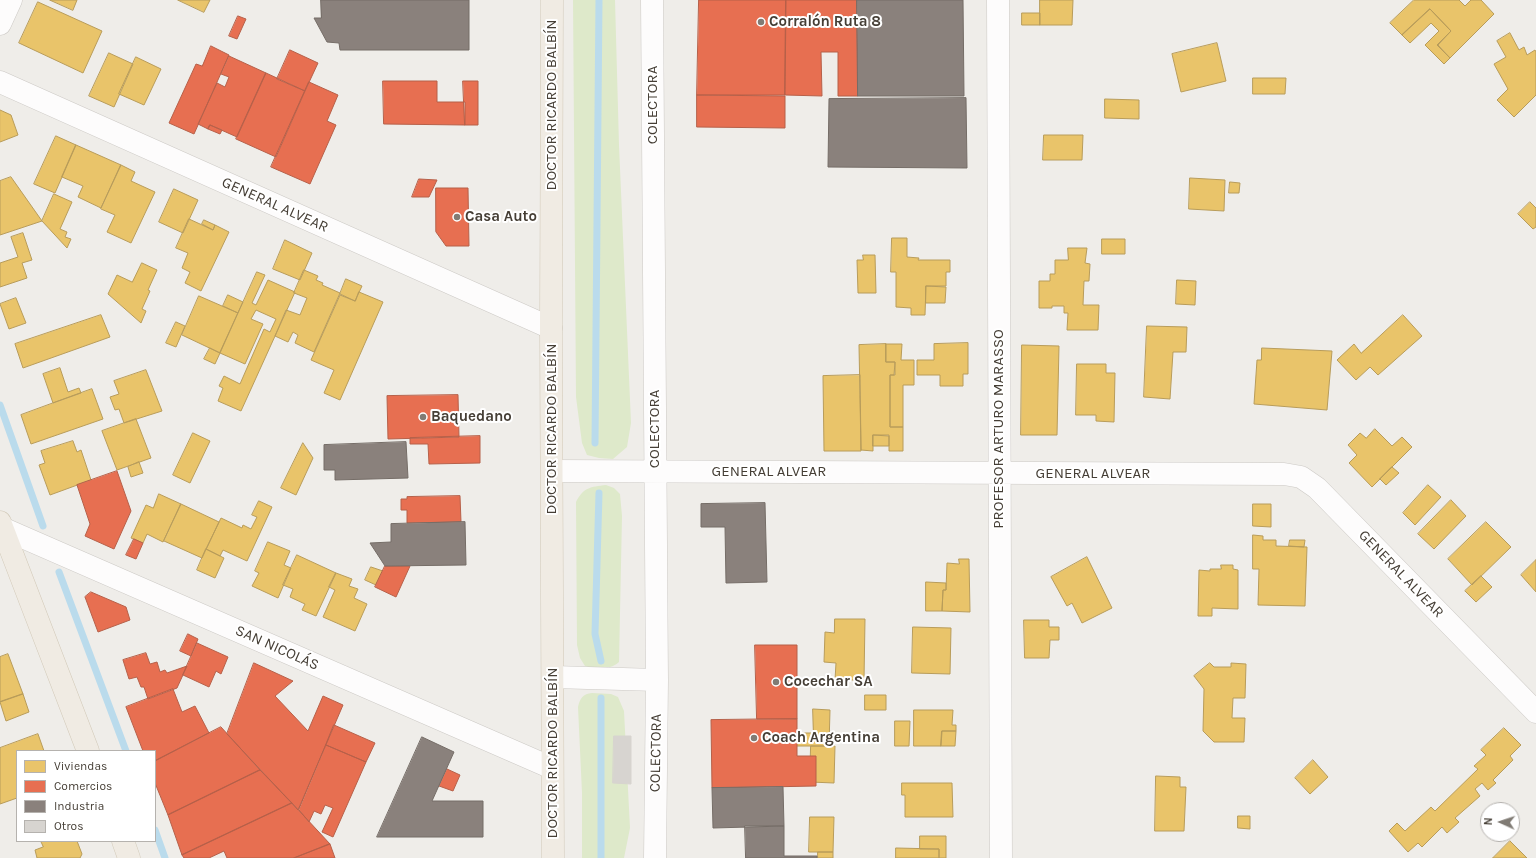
<!DOCTYPE html>
<meta charset="utf-8">
<style>
body{margin:0}
#map{position:relative;width:1536px;height:858px;overflow:hidden;background:#efede9;font-family:Karla,sans-serif}
canvas{display:block}
.legend{position:absolute;left:16px;top:750px;width:140px;height:92px;box-sizing:border-box;background:#fff;border:1px solid #b5b2ae;margin:0;padding:5px 7px;list-style:none;font-size:12px;color:#453e35}
.legend li{display:flex;align-items:center;gap:8px;height:20px}
.legend b{width:20px;border:1px solid #b5b2ae}
.north{position:absolute;left:1480px;top:802px;width:40px;height:40px;box-sizing:border-box;background:#fff;border:1px solid #b5b2ae;border-radius:50%;rotate:273deg;font-size:11px;font-weight:700;line-height:16px;text-align:center;color:#453e35}
.north::after{content:'';display:block;margin:auto;width:14px;height:18px;background:#807b74;clip-path:polygon(50% 0,100% 100%,50% 72%,0 100%)}
</style>
<div id="map">
<canvas width="1536" height="858"></canvas>
<ul class="legend">
<li><b style="height:11px;background:#e9c46a"></b>Viviendas</li>
<li><b style="height:11px;background:#e76f51"></b>Comercios</li>
<li><b style="height:11px;background:#8a817c"></b>Industria</li>
<li><b style="height:11px;background:#d7d4d0"></b>Otros</li>
</ul>
<div class="north">N</div>
</div>
<script>
const c = document.querySelector('canvas').getContext('2d');
c.lineJoin = 'round';
function fillPath(path, color) { c.fillStyle = color; c.fill(path, 'evenodd'); }
function stroke(path, color, width, dash) { c.strokeStyle = color; c.lineWidth = width; c.lineCap = dash ? 'butt' : 'round'; c.setLineDash(dash || []); c.stroke(path); }
function drawText(font, color, halo, rows, align = 'center') {
  c.font = font + ' Karla,sans-serif'; c.lineWidth = 4; c.setLineDash([]); c.textBaseline = 'middle'; c.strokeStyle = halo; c.fillStyle = color; for (const [text, x, y, turn = 0] of rows) {
    c.save(); c.translate(x, y); c.rotate((+turn || 0) * Math.PI / 180); c.textAlign = isNaN(turn) ? turn : align; if (halo) c.strokeText(text, 0, 0); c.fillText(text, 0, 0); c.restore();
  }
}
fillPath(new Path2D(`
 M573,0H615L619,145L631,423L627,447L613,459L599,458L587,455L582,443L576,397Z
 M606,485L614,488L620,494L622,516L619,662C610,670 596,670 585,666L580,658L577,645L576,502C584,487 590,487 606,485Z
 M592,693L611,694L618,697L624,711L630,828L624,858H582V793L578,707C580,698 583,694 592,693Z`), '#dee9ca');
const homes = new Path2D(`
 M50,0H77L73,10Z
 M178,0H210L204,12Z
 M1040,0H1073L1072,25H1040Z
 M1414,0H1459L1465,6L1471,0H1481L1494,14L1450,58L1438,45L1451,31L1430,9L1402,35L1390,23Z
 M38,2L102,31L83,73L19,43Z
 M1430,9L1451,31L1437,45L1450,58L1444,64L1425,45L1439,31L1431,23L1410,43L1402,35Z
 M1022,13H1040V25H1022Z
 M1510,33L1519,50L1524,47L1527,55L1535,50L1536,52V95L1514,117L1497,100L1508,89L1494,64L1506,57L1497,41Z
 M1217,43L1226,81L1181,92L1172,54Z
 M109,53L133,64L114,107L89,96Z
 M136,57L161,69L144,105L119,94Z
 M1253,78H1286L1285,94H1253Z
 M1105,99L1139,100V119L1105,118Z
 M0,110L11,115L18,135L0,142Z
 M1044,135H1083L1082,160H1043Z
 M56,136L76,145L55,193L34,184Z
 M76,145L121,165L101,208L78,197L83,186L62,177Z
 M121,165L135,172L131,181L155,192L131,243L107,232L115,215L101,209Z
 M11,177L42,221L0,235V181Z
 M1190,178L1225,180L1224,211L1189,209Z
 M1230,182L1240,183L1239,193H1229Z
 M174,189L198,200L183,233L159,222Z
 M54,194L72,202L60,229L67,232L65,237L71,239L67,248L42,221Z
 M1530,202L1536,208V227L1533,229L1518,214Z
 M189,219L213,230L215,225L229,232L201,291L185,283L190,272L182,268L188,253L176,248Z
 M204,220L215,225L213,230L202,224Z
 M23,233L32,260L22,263L27,278L0,287V263L18,257L11,237Z
 M892,238H907V257L919,258L918,260H950V272H946V286H926L925,315H911V308L896,307V272H891Z
 M1102,239H1125V254H1102Z
 M285,240L312,253L300,280L273,269Z
 M1068,248H1087L1085,263L1090,264L1089,281H1084L1083,305H1099L1098,330H1067L1068,313H1064V306H1052V308H1039V281H1050V274H1055V260H1068Z
 M863,255H875L876,293H858L857,260H863Z
 M142,263L157,270L148,290L150,291L142,309L146,311L141,323L108,294L117,275L132,282Z
 M304,270L318,276L316,280L323,283L322,285L340,293L314,352L295,343L298,335L293,332L288,342L275,336L286,310L300,315L307,298L294,293Z
 M257,272L265,275L252,303L256,305L268,280L295,292L241,411L218,401L223,388L219,386L224,376L240,384L264,329L270,332L276,319L256,310L251,319L263,324L245,364L220,353Z
 M346,279L362,286L355,301L340,294Z
 M1177,280L1196,281L1195,305L1176,304Z
 M926,286L946,287L945,303H926Z
 M359,292L383,302L340,400L324,393L334,370L311,360L340,295L355,301Z
 M228,295L243,302L238,313L223,306Z
 M199,296L238,313L220,353L182,335Z
 M16,298L26,323L9,329L0,304Z
 M101,315L110,337L23,368L15,344Z
 M1403,315L1422,336L1378,375L1370,367L1356,380L1337,360L1354,344L1361,353Z
 M176,322L185,326L176,347L166,343Z
 M1147,326L1187,327L1186,352H1173L1170,399L1144,397Z
 M968,343V374H963V386H940V375H917V360H934V344Z
 M886,344H902L901,360H914V385H903V427H890V375H895V362H886Z
 M886,344V362H895L894,375H890V427H903V451H889V435H873V451L861,450L859,345Z
 M1022,345L1059,346L1057,435H1021Z
 M210,348L220,353L215,364L204,359Z
 M1262,348L1332,351L1327,410L1254,404L1257,360H1261Z
 M1077,364H1106V373H1115L1114,422L1096,421V415H1076Z
 M60,368L68,392L79,388L81,393L53,403L43,374Z
 M146,370L162,411L124,423L119,409L115,410L110,397L119,394L114,381Z
 M860,375L861,451H824L823,376Z
 M92,389L103,419L31,444L21,415Z
 M136,419L151,458L117,470L102,431Z
 M1375,429L1392,446L1402,437L1412,447L1372,487L1349,463L1357,455L1348,445L1360,433L1366,438Z
 M193,433L210,441L190,483L173,475Z
 M873,435L889,436V446H873Z
 M73,441L77,452L81,450L91,480L50,495L39,465L45,463L41,451Z
 M303,443L313,458L296,495L281,488Z
 M139,462L143,473L131,477L128,467Z
 M1392,467L1399,473L1386,485L1380,479Z
 M1428,485L1441,497L1415,525L1403,513Z
 M159,494L181,504L163,542L147,534L143,543L131,538L146,505L153,508Z
 M1451,500L1466,516L1434,549L1418,534Z
 M259,501L272,507L247,561L223,550L220,556L206,549L221,518L242,528L243,525L251,529L257,517L252,515Z
 M181,504L219,522L202,558L164,541Z
 M1253,504H1271V527L1253,526Z
 M1486,522L1511,547L1472,585L1448,559Z
 M1253,535L1263,536V540H1276V546L1307,547L1305,606L1258,605L1259,569H1253Z
 M1290,540H1305L1304,547L1289,546Z
 M268,542L290,551L284,565L291,568L278,598L252,586L259,573L255,571Z
 M206,549L224,558L215,578L197,570Z
 M297,555L336,573L316,616L302,610L305,604L290,597L293,589L283,585Z
 M1087,557L1112,608L1082,623L1072,603L1067,606L1051,577Z
 M959,559H969L970,612L942,611L943,590H946L947,563L959,564Z
 M1536,560V592L1521,575Z
 M1221,565H1233V569L1238,570V609L1212,608V616H1198L1199,570L1210,571V569H1221Z
 M371,567L383,571L376,585L365,580Z
 M336,573L352,579L349,586L358,589L354,598L367,604L355,631L323,617L335,590L329,587Z
 M1481,576L1492,587L1476,602L1465,591Z
 M926,582L946,583V590H943L942,611H926Z
 M835,619H865L864,680H835L836,663L824,662L825,632L834,633Z
 M1024,620H1049V627H1059V640H1050L1049,658H1025Z
 M913,627L951,628L950,674L912,673Z
 M8,654L23,694L0,702V657Z
 M1210,663L1214,667H1231V663L1246,664L1245,698H1233L1232,718H1245L1244,742H1214L1203,731L1204,689L1194,676Z
 M23,694L29,712L6,721L0,702Z
 M865,695H886V710H865Z
 M813,709L830,710L829,746H793L794,733H813Z
 M914,710H953L952,725H956V731H942L941,746H914Z
 M895,721H910L909,746H895Z
 M1504,728L1521,745L1510,756L1513,760L1493,780L1496,783L1488,790L1482,783L1475,789L1480,796L1455,818L1459,822L1447,833L1442,827L1422,847L1418,843L1408,852L1389,831L1397,823L1405,831L1431,807L1435,811L1478,769L1474,766L1486,755L1481,750Z
 M942,731H956L955,746H941Z
 M38,734L44,751H17V798L0,804V748Z
 M811,746H835L834,783L810,782Z
 M1313,760L1328,777L1310,794L1295,778Z
 M1156,776L1180,777V787H1186L1184,831H1155Z
 M902,783H952L953,817H905V795H902Z
 M1238,816H1250V829L1238,828Z
 M810,817H834L833,852H809Z
 M920,836H946V858H939V849H920Z
 M41,841H77L82,854L80,858H37L35,850L43,847Z
 M1510,841L1527,858H1493Z
 M896,848L939,849V858H896Z
 M818,852H833V858H818Z`);
fillPath(homes, '#e9c46a');
stroke(homes, '#b89c5a', 1);
const shops = new Path2D(`
 M699,0H786L785,95H697Z
 M786,0H857L858,96H838V52H821L822,96L785,95Z
 M238,16L246,19L237,39L229,36Z
 M211,46L229,55L194,134L169,123L196,64L202,66Z
 M290,50L318,63L305,91L277,79Z
 M229,56L266,73L237,137L210,125L208,129L198,124L217,83L225,87L229,77L221,74Z
 M266,73L305,91L276,157L236,139Z
 M383,81H437V102H465V125L384,124Z
 M463,81H478V125H465Z
 M309,82L338,95L327,121L336,125L310,184L271,167Z
 M697,95L785,96V128L697,127Z
 M210,125L222,130L220,134L208,129Z
 M419,179L437,180L429,197H412Z
 M436,188H468L469,246H446L436,232Z
 M458,395L459,437L388,439L387,396Z
 M480,436V463L429,464L428,444H410V438Z
 M117,471L131,511L114,549L85,536L90,524L77,485Z
 M460,496L461,522L407,523V510H401V499H407V497Z
 M134,539L143,543L136,559L126,555Z
 M385,566H410L396,597L375,587Z
 M91,592L126,607L130,620L98,632L85,597Z
 M188,634L198,639L191,656L180,651Z
 M197,643L228,657L221,674L216,671L209,687L183,675Z
 M755,645H797V719H757Z
 M146,653L150,664L157,662L160,672L165,670L167,673L187,666L177,688L148,699L144,687H141L137,677L129,679L123,660Z
 M254,663L293,681L275,696L308,731L323,696L343,705L298,810L227,734Z
 M173,689L182,712L195,706L209,733L155,761V751H143L126,707Z
 M797,719V756H816V786L712,788L711,720Z
 M334,725L375,743L366,762L326,745Z
 M221,727L260,770L168,815L155,783V761Z
 M326,745L366,762L333,837L322,832L333,808L325,805L321,814L314,811L309,822L299,810Z
 M447,769L460,775L453,791L439,786Z
 M260,770L292,803L182,855L168,815Z
 M292,803L330,844L294,858H227L224,851L209,858H184L182,855Z
 M330,844L335,858H294Z`);
fillPath(shops, '#e76f51');
stroke(shops, '#b66049', 1);
const industry = new Path2D(`
 M321,0H469V50H340L339,43L327,42L314,18H321Z
 M857,0H963L964,96H858Z
 M966,98L967,168L828,167L829,99Z
 M406,442L408,478L335,480V470H324V445Z
 M765,503L767,582L726,583L725,527H701V504Z
 M465,522L466,565L385,566L370,543L391,542V524Z
 M422,737L454,752L432,801H483V837H377Z
 M783,787L784,826L713,828L712,788Z
 M745,826H784V856H817V858H746Z`);
fillPath(industry, '#8a817c');
stroke(industry, '#756d67', 1);
stroke(new Path2D(`
 M0,405L43,526
 M595,443L599,0
 M599,493L595,634L601,661
 M59,572L126,751
 M155,830L165,858
 M601,858V698`), '#badbec', 7);
const building = new Path2D(`
 M614,736H631V784L613,783Z`);
fillPath(building, '#d7d4d0');
stroke(building, '#d7d4cf', 1);
const minor = new Path2D(`
 M652,0L657,680L655,858
 M998,0L1001,858
 M0,24L11,0
 M0,82L551,328
 M552,471L1284,474L1301,477L1317,488L1536,712
 M2,528L552,768
 M553,677L657,680`);
const major = new Path2D(`
 M552,0L551,328L553,858
 M0,522L88,751
 M123,841L129,858`);
stroke(minor, '#ccc9c5', 23);
stroke(major, '#d1c8b7', 23);
stroke(minor, '#fdfcfc', 22);
stroke(major, '#f0ebe3', 22);
for (const [x, y, r, color] of [
 [761,22,4,"#807b74"],
 [457,217,4,"#807b74"],
 [423,417,4,"#807b74"],
 [776,682,4,"#807b74"],
 [754,738,4,"#807b74"]
]) { const dot = new Path2D(); dot.arc(x, y, r, 0, 2 * Math.PI); c.fillStyle = color; c.fill(dot); stroke(dot, '#fff', 1.5); }
drawText('bold 15px', '#453e35', '#fff', [
 ["Corralón Ruta 8",769,22],
 ["Casa Auto",465,217],
 ["Baquedano",431,417],
 ["Cocechar SA",784,682],
 ["Coach Argentina",762,738]
], 'left');
drawText('15px', '#453e35', '#fff', [
 ["DOCTOR RICARDO BALBÍN",552,105,-90],
 ["COLECTORA",653,105,-90],
 ["GENERAL ALVEAR",275,205,24],
 ["DOCTOR RICARDO BALBÍN",552,429,-90],
 ["COLECTORA",655,429,-90],
 ["PROFESOR ARTURO MARASSO",999,429,-90],
 ["GENERAL ALVEAR",769,472],
 ["GENERAL ALVEAR",1093,474],
 ["GENERAL ALVEAR",1401,574,46],
 ["SAN NICOLÁS",277,648,24],
 ["DOCTOR RICARDO BALBÍN",553,753,-90],
 ["COLECTORA",656,753,-89]
]);
</script>
